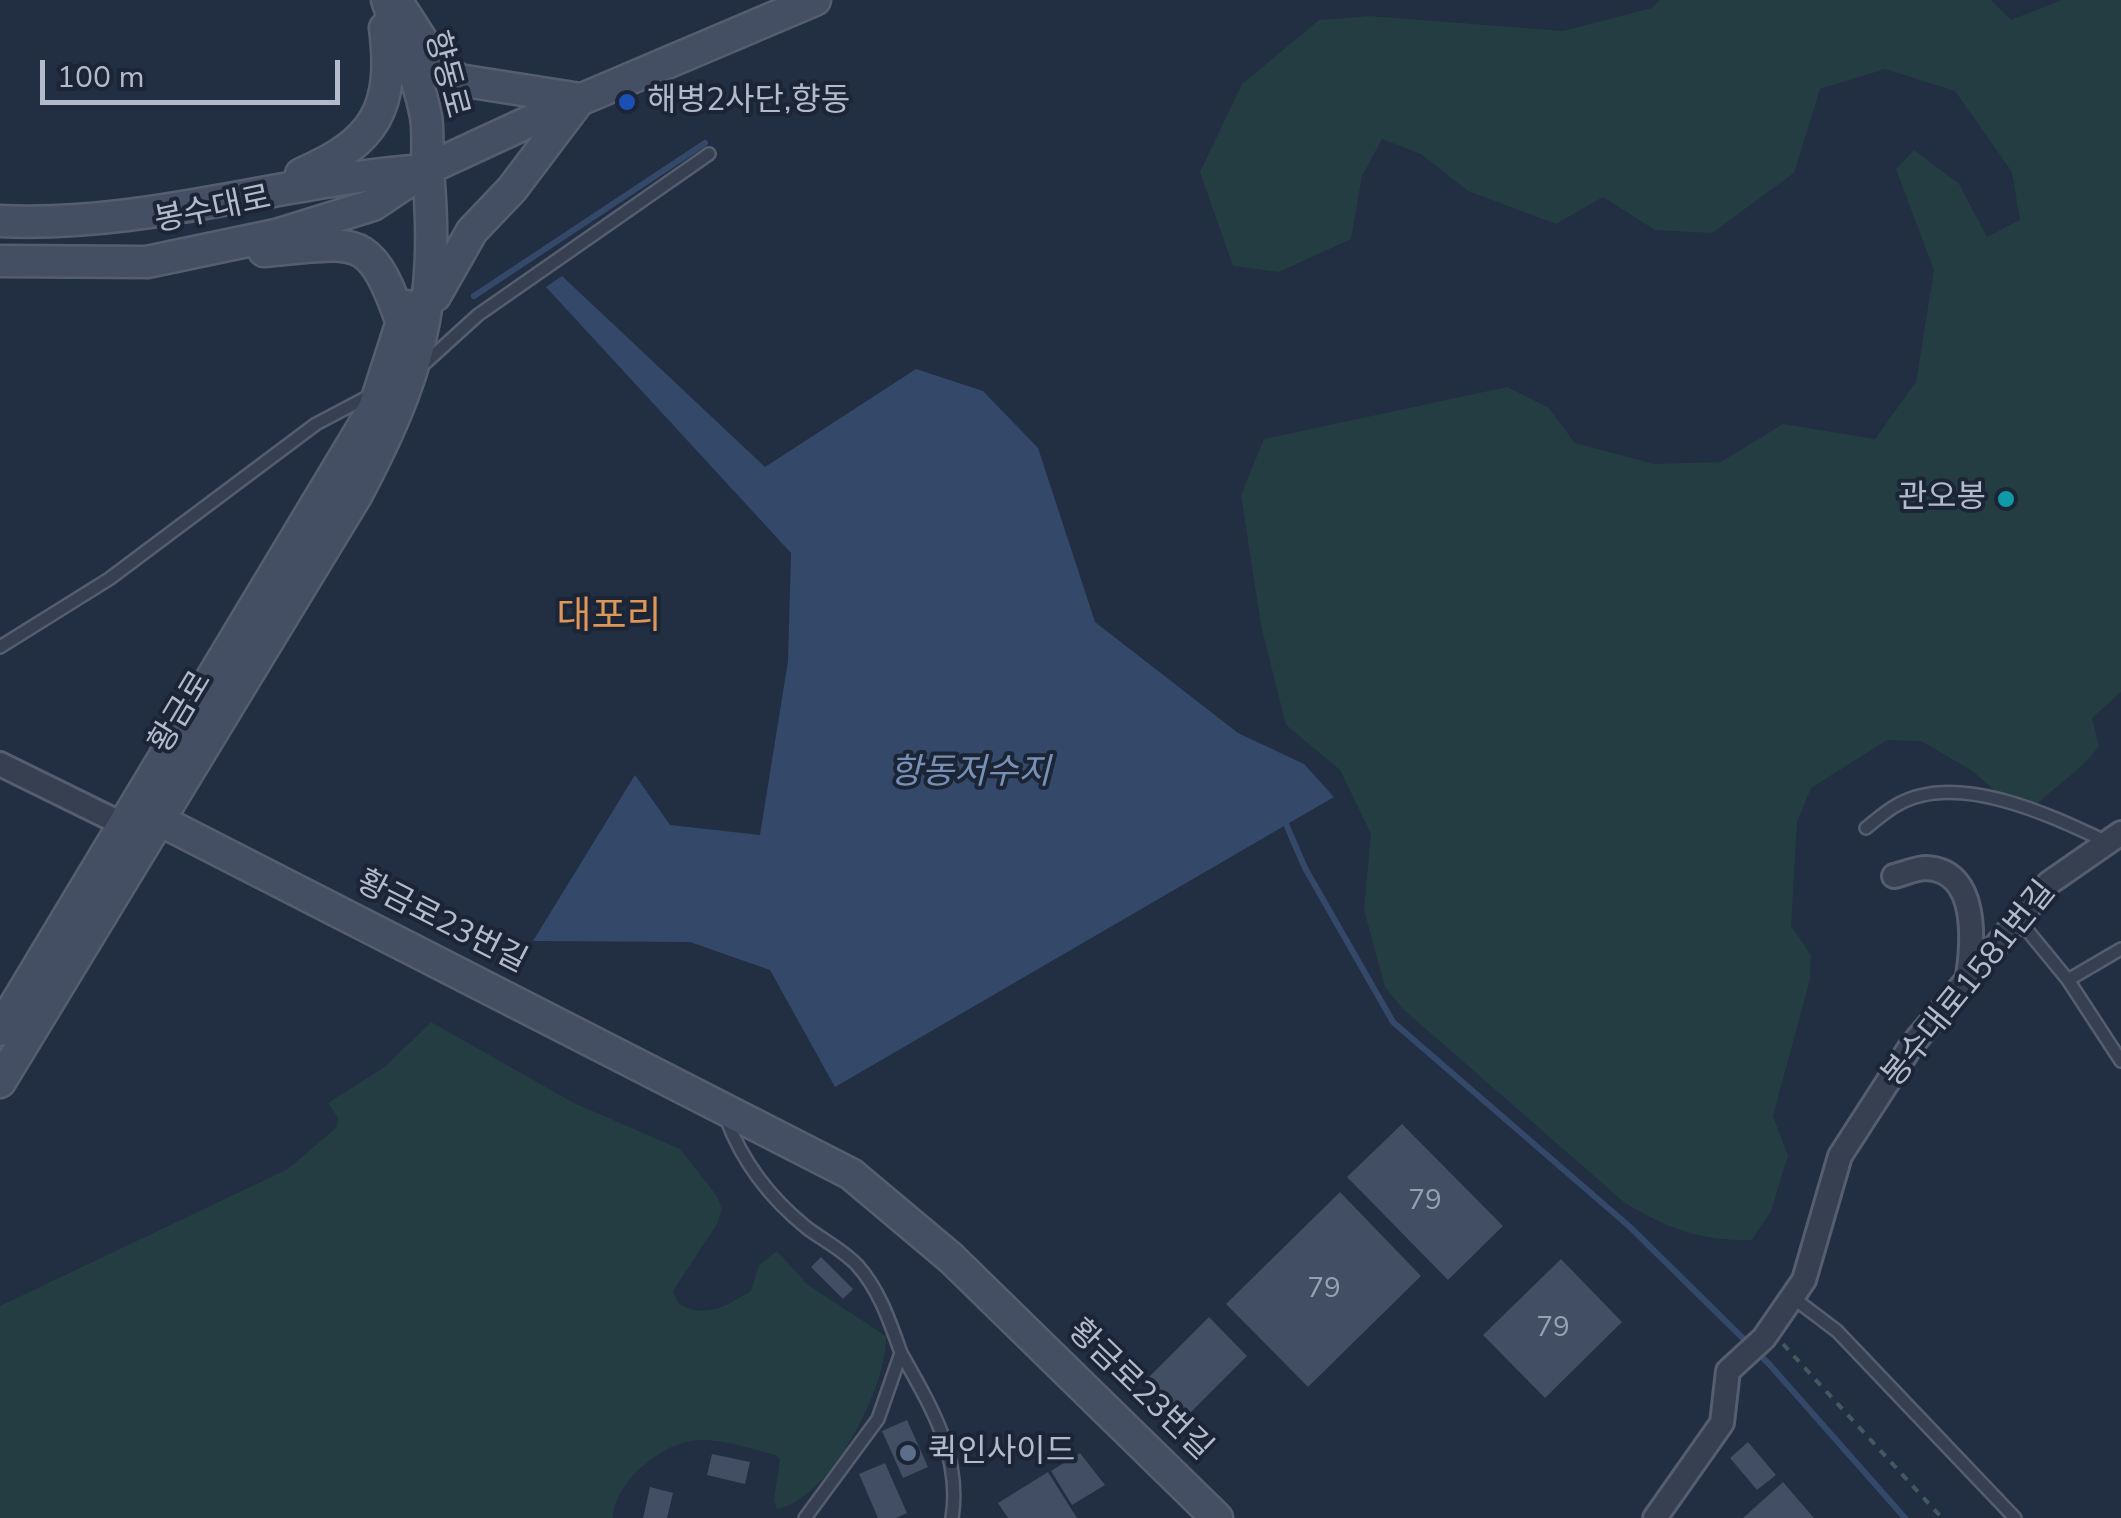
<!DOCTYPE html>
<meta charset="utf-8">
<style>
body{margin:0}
#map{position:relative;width:2121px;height:1518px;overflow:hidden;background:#222e41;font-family:"Nunito Sans",sans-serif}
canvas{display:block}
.scale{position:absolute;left:40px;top:60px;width:300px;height:45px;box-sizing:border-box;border:5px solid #b3bbcb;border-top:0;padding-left:12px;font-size:30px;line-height:35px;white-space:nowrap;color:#b3bbcb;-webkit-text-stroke:8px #1b2535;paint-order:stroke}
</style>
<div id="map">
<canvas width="2121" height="1518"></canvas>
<div class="scale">100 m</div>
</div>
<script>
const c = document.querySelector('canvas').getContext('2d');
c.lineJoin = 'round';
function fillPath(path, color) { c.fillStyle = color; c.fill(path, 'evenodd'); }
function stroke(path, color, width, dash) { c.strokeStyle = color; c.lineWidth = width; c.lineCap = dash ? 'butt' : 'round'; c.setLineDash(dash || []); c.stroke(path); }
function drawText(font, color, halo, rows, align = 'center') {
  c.font = font + ' "Nunito Sans","Noto Sans KR",sans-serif'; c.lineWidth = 8; c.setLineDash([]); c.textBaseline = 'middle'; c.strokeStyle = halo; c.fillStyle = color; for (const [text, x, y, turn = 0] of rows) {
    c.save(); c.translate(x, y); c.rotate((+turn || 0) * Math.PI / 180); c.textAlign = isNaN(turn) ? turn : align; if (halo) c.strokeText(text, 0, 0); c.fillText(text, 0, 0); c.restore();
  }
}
fillPath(new Path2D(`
 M1660,0H1991L2011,20L2062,0H2121V692L2092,718L2099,746C2079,774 2051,787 2029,813L2008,802L1971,770L1921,741L1887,740L1811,788L1797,822L1791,926L1811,955L1810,979L1773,1116L1788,1156L1771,1211L1752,1240C1700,1241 1669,1229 1625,1203L1403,1009L1385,987L1364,910L1371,834L1340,770L1286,725L1261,625L1241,495L1264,439L1507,387L1549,408L1575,443L1654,464L1721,462L1783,424L1875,439L1916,382L1934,270L1896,169L1914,150L1959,184L1987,237L2020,220L2012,172L1955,91L1885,69L1820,89L1794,173L1712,233L1655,230L1603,197L1556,224L1468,191L1421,154L1382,139L1362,176L1351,239L1279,272L1233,266L1200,172L1242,84L1319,20L1370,16L1563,31L1652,8Z
 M431,1022L574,1103L680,1149L717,1196L722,1209L717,1224L673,1291L678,1303C705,1320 726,1306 751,1291L759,1265L777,1251L808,1285L886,1336C888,1385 830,1500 777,1509L774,1500L780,1459L776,1455C752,1449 723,1439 699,1440C663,1441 614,1482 613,1518H0V1306L288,1169L337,1127L338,1118L328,1103L386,1066Z`), '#243d42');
fillPath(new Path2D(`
 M562,276L765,467L916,369L983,391L1038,448L1095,622L1238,733L1304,764L1334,797L835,1087L770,970L690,942L533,941L635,775L670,825L760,835L788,661L791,553L546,287Z`), '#344969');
stroke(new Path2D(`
 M474,296L705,143
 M1286,824L1305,868L1393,1022L1630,1227L1769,1364L1905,1518`), '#344969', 6);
fillPath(new Path2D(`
 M1402,1124L1503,1226L1448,1280L1347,1177Z
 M1340,1192L1421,1276L1308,1387L1226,1304Z
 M821,1257L853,1289L843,1299L811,1267Z
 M1561,1259L1622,1322L1545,1398L1483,1335Z
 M1209,1317L1247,1356L1184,1419L1146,1380Z
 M907,1420L928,1467L903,1478L882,1431Z
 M1748,1442L1776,1475L1757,1490L1730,1458Z
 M1080,1453L1105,1485L1072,1505L1051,1471Z
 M712,1454L750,1462L745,1484L707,1475Z
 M885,1463L907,1513L896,1518H878L859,1474Z
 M1048,1472L1077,1518H1008L998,1503Z
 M1783,1482L1814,1518H1743Z
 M650,1487L673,1493L667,1518H643Z`), '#414e63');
const lane = new Path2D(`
 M423,365L478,315L709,154
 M0,647L109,579L316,424L371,395
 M1866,828C1876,820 1886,811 1897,805C1957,770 2052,816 2107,842
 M2018,919L2068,980L2121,1061
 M2068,980L2121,949
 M726,1118C742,1161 771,1199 807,1228C823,1240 843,1250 857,1265C879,1289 890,1322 901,1353
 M1792,1297L1837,1331L2015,1518
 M805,1518L878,1419L901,1353C930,1405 962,1456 952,1518`);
const street = new Path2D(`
 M0,764L126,826
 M1894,876C1903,874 1916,868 1926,868C1979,870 1973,942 1968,976
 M1655,1518L1722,1423L1728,1371L1764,1338L1804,1280L1840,1156L1911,1046L2049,883L2121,833`);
const secondary = new Path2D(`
 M403,11L437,64L459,80L580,99L512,189L472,231L435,296
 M301,174C376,142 395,108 385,28
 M0,221C147,228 280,180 424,170
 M264,251C360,243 369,230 403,326
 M0,261L147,262L276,235L373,205L427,169L535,119L815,0
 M126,826L159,820L851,1174L951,1258L1217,1518
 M0,1030L374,408L407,306
 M0,1082L356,496C419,377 440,306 428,171C426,154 429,135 426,117C419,78 400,38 387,0`);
stroke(lane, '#545e6e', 16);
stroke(street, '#545e6e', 28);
stroke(secondary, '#545e6e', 35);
stroke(new Path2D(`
 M1783,1344L1942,1518`), '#425a5e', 4, [8, 8]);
stroke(lane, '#374050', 11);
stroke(street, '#374050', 22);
stroke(secondary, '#444f64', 30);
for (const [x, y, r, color] of [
 [627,102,10,"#1a4fb4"],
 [2006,499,10,"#0f9aa8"],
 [908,1453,10,"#5c6f8a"]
]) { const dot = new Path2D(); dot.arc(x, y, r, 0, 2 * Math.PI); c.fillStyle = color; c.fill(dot); stroke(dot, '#1b2535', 4); }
drawText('28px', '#96a0b1', null, [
 ["79",1425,1202],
 ["79",1324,1290],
 ["79",1553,1329]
]);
drawText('32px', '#b3bbcb', '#1b2535', [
 ["향동로",445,75,75],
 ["봉수대로",213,211,-12],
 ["황금로",182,713,-59],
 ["황금로23번길",441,923,27],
 ["봉수대로1581번길",1970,985,-51],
 ["황금로23번길",1139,1391,44]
]);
drawText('32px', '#b3bbcb', '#1b2535', [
 ["해병2사단,향동",647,102],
 ["관오봉",1986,499,"right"],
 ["퀵인사이드",928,1453]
], 'left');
drawText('italic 35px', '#7890b5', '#1b2535', [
 ["항동저수지",970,775]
]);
drawText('38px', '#de975a', '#1b2535', [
 ["대포리",609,619]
]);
</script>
